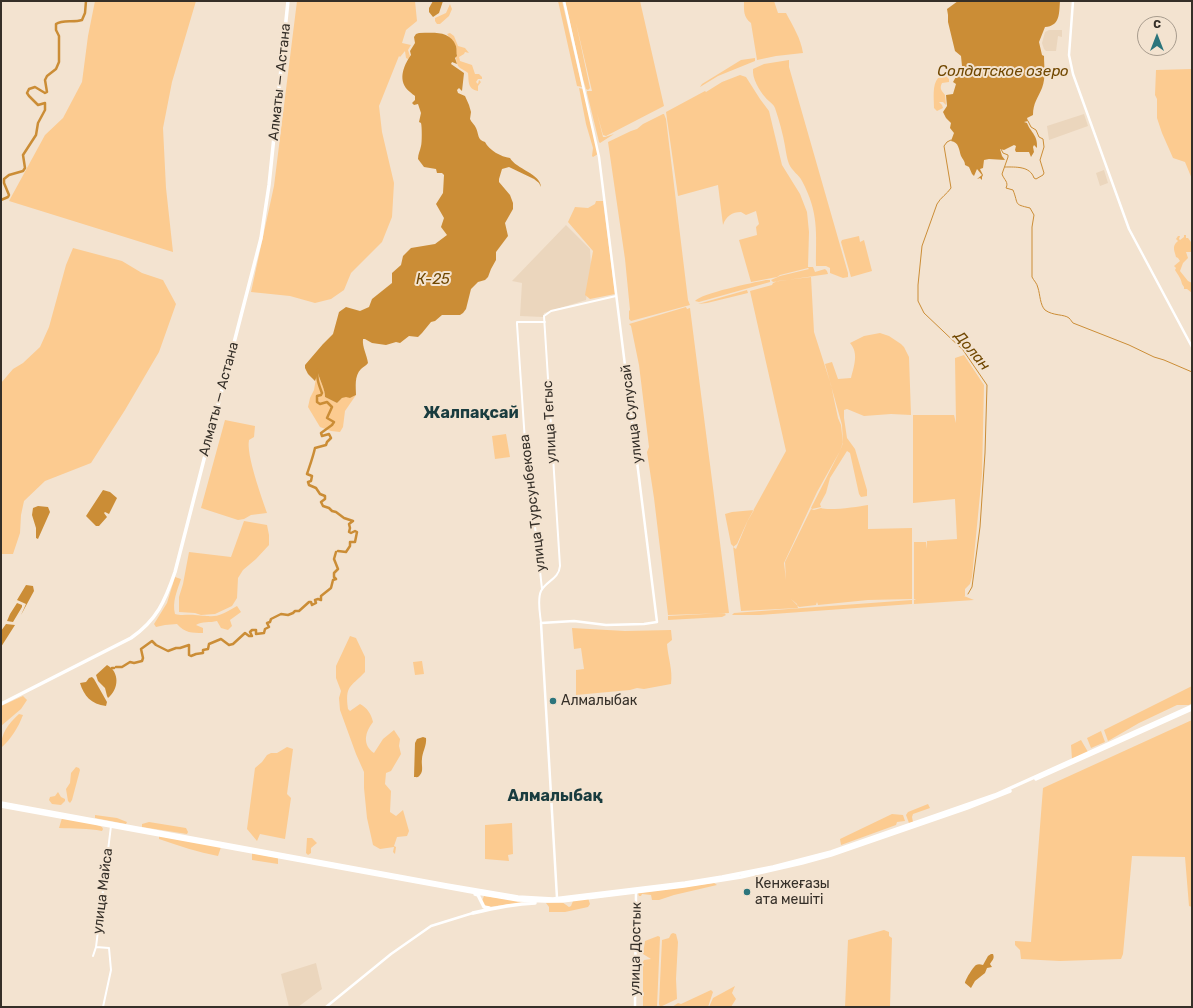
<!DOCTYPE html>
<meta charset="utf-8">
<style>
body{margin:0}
#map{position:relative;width:1193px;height:1008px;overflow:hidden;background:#f3e3d0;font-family:Rubik,sans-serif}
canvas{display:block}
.frame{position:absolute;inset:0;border:2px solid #352f28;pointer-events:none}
.north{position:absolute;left:1137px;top:16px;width:40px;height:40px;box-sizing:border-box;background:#f3e3d0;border:1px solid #a79b8d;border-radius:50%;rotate:0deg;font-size:11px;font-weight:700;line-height:16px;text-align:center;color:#352f28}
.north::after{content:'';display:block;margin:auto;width:14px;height:18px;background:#2c757c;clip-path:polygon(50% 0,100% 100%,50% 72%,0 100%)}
</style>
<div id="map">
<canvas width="1193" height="1008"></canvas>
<div class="frame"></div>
<div class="north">С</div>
</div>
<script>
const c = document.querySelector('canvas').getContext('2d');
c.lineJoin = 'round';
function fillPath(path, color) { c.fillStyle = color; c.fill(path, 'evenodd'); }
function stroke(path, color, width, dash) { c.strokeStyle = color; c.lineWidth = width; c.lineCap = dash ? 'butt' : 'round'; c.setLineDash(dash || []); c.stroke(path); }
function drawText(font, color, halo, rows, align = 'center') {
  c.font = font + ' Rubik,sans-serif'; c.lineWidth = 4; c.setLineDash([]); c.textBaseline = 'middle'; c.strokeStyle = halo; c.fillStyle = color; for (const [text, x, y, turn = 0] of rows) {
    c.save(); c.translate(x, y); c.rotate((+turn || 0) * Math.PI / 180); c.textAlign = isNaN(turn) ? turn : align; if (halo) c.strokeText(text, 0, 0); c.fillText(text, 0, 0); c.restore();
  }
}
fillPath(new Path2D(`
 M1049,30H1062V37L1058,36L1056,51H1046L1044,49L1042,43L1045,32Z
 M1084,114L1088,126L1049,140L1047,126Z
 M1104,170L1108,183L1100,186L1096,173Z
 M566,225L590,249L591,266L586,300L544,313L543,317L520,316L522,283L512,281Z
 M316,963L322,989L298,1007H289L281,974Z`), '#ebd6bd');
fillPath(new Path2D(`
 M95,1H196L172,82L163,128L166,188L173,252L9,201L45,135L63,118L82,82L88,36Z
 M297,1H415L417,21L406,30L402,43L411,45L408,50L410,56L408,59L406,58L405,51L400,57L399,56L379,106L382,132L394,183L392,217L382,242L351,273L344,290L331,299L315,303L290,296L251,292L274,186Z
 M558,1H562L582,87L577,86Z
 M565,1H640L664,106L606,136L603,135L597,113L603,137H605L614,134L600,143L599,142L587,93V91H592L576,23L590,88L588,90L586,89L583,79Z
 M744,1H774L778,13H786C793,26 801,39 803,53L776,56L757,60L751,23C743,17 744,10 744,1Z
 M450,4L452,9L449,16L440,24H437L435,21V18L446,13Z
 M450,33L454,36L458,46L465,48L469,53L465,52L464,54L459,57L460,61L472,65L475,74H479L482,77V79H478L476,82L478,84L479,80L481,82L478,86V91C467,89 469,81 468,73C466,71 463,70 460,68C454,63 457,54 456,46L447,34Z
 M755,58V61L718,76L700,87L702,84L741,60Z
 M789,60V67L848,273V277L843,278L830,273V268L826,266H816C816,232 819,213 802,181C799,175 792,171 789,164C787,159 786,152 785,146C783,134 779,120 775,108C773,103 768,101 765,97C759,90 752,78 753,69L764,64Z
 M1192,69V179L1185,162L1173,158L1162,133L1157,118V99L1155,95L1156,70Z
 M740,75L746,77L760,99L769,111L782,165L800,194L807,212L809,232L808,267H813L815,272L825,269L827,271L828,274L773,282L771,280L780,276L809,269L808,268L780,275L777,277L751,282L739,240L757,235L756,227L759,224L756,211L746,215L741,212C732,212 726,216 723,225L718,185L678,196L666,112L705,91L706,92L722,82Z
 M946,76L949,79V82L942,83C939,89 942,91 945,95L946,105L943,102H939L942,105L943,108L937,111L934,108C934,98 932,85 938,78Z
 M579,88L583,89L598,154L593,157L592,156L593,148L586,124Z
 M663,114H664L666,119L688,300L690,305L631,321L629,319V311L630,310L625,259L608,142L631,131L637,129L643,124Z
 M596,201H603L615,294L590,299L585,295L593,251L568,222L575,207L588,208L595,204Z
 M1184,235H1186V238H1188L1191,242H1192V252H1186L1188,258L1183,263L1180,271L1188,281L1192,283V293L1187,289H1184V287L1182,284C1181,278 1178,275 1175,270L1176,268L1174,266L1180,261L1178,258L1176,257C1175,252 1171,246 1178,241L1176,239L1178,236H1180L1179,239L1180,240L1184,237Z
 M859,236L860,242L864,240L872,271L851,277L841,242L842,240Z
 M73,248L122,261L142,273L163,280L176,304L159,352L125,410L91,463L45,481L24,501L21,515L20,533L13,554H1V383L13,369L23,363L40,347L49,327L66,265Z
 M811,277L814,332L831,385L838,418L841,425L843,443L840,451L817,492L784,563L786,580L785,562L811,509L814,510L821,508C828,511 858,507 868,505V529L912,528V599L868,600L818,605L817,602L816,605L799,607L791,599L789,592L791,599L797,604L798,608L741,611L733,546L731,544L725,514L732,512L754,510L747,522L737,544L733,547L736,549L748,520L786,451L750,291L772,285L773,283L778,281Z
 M766,280H770V282L699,302L695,301C702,293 752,283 766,280Z
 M747,290L748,293L707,303L698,304Z
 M686,307L687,309L690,308L729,613L668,615L654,498L647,452L649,447L639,365L631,326L629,324Z
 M880,333L889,336L901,344L904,347L909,357L911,415L891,414L864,416L847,409L844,410V418L847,438L855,449L867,490V496L861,497L859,494L850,453L847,451L830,478L826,493L820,504L821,507L812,509L811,508L840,451L843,442L842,425L825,364L832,362L838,379L851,378C854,366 859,353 850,343L864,336Z
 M964,355L984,385L982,474L972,577L970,584L965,589V596H964L974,600L914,604V600L916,599H914V542H926L927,549V541L957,539L955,499L913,503V415H954L956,423L955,358Z
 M317,372C320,381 325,388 325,397L337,403L342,398L346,396L350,398L356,395L345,411L343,427L340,432L331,431L320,427L308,407L310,398L314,390Z
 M225,420L255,426L254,437L249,440C246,455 262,498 267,513L251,515L244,519L238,520L201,508Z
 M506,434L510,457L495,459L492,436Z
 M244,521L267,525L269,535V545L256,559L243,570L238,578L237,598L232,606L215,614L201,615L195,613L179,612V597L183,584L189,552L231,557Z
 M175,577L181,579C177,591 172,602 175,614C182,616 188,614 195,615C218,617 216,618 237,606L241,612L230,620L232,626L228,630L221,628L217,621C210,623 202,621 196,625L203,628V633C192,633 185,633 177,624L165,625L156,627L154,624L167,603Z
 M912,600V604L759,615H732L734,613Z
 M724,613L726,615L722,617L668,620V616Z
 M572,628L625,631L671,630L672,640L667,644C668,658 673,670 671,684L644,689L637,688L630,690L576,695V670L584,669L581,648L574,649Z
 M350,636L356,638L365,657V672C350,688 345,685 348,709L350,711L360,704C367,708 371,713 373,722C365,732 362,745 374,753L383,739L394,730L400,739L399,746L401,754L391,771L386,773L385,784L391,791L390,812L396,816L403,810L409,831L407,836L397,837L394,846L396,847L395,854L393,852L394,847L380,849L373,845L367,818L364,788V772L356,754L340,710L339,698L341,691L336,678V666Z
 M422,661L424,674L415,675L413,662Z
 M1192,686V703L1189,705H1177L1139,723L1108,741L1104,730Z
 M23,696L27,700L21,709L1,726V706Z
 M19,714L23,715C18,728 11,739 1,748C1,733 8,724 19,714Z
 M1192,720V907L1189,906L1185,857L1132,856L1123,954L1121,959L1060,961L1021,959L1020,950L1015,945V941L1031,942L1043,788Z
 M1101,731L1105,742L1091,748L1087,738Z
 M1081,740L1088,752L1072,759L1071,745Z
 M287,747L293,749L287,794L291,798L285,839L260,834L257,841L247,829L255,768L262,762L267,755L271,753H277Z
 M76,767L79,768L80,770L72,800L70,803L68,801L66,789L70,783L71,773Z
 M58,792L61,797L65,799V801L61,805L52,804L49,800L50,797L55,796Z
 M928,804L930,808L913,814L912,817L913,822L909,823L906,815L908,812Z
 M892,814L903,815L905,821L897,822L896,825L841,845L840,839Z
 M95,815L117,818L127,822L126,824L95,818Z
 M62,818L95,824L102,827L103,829L102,831C88,828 74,829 59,828Z
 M149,822L186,828L188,832L187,834L142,827V824Z
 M512,823L513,854L508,855L509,861L485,859V825Z
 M159,836L221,847L218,856C198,852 179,846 159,839Z
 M307,838H312L317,843L311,848V853L308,855L306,853Z
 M252,853L278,858V864L252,860Z
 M714,883L717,885L674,895L659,900H652L651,895L642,894L641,896H639L638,893Z
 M484,896L526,902L488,907L484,905L482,901Z
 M588,898L590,904L588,907L565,912H549V907L546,903L562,902L569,907L571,906L573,901Z
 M884,930L889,932V936L892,938L890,1007H845L848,940Z
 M673,933L676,934L678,942L676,979L677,999L660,1007L659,1004L662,940L669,938L671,934Z
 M658,936L660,937L657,1007H643V962L644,960L651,959L643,954L645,941Z
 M735,986L732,993L736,999L731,1007H709L713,998Z
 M711,990L713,992L708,1007H672L678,1003L681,1004Z`), '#fccb90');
fillPath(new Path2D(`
 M433,1H443L439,13L433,17L429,12V8Z
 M958,1H1060C1059,14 1060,26 1045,27L1039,42L1042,55L1044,56C1044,67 1046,77 1042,88C1038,98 1033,103 1033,115L1027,118L1028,121L1024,122L1027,123C1031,133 1038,135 1037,148L1034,145L1033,147L1034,152L1031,157L1029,152H1016L1015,150L1016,146L1014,145L1004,150L1000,149L1002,156L1005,160L989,159L984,160L983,168L980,169L983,175L982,177V180L980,178L977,179L982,175L977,169L974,176L972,174L969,167L965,165C965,161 963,160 961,156C959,150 959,142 951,141L954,133L950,128L951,123L946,118L943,112L947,106L946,95L953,94L956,84L953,82L962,66L961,56L955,51L948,22V15L947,9Z
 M419,33C433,33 450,30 456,46C457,50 456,53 457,56L455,58L457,64L452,62L451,64L464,73L462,91L459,88L457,90L458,93L465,96L469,105L471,112L470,119C471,122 475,125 476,128C479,134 477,140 485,142C489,150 501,157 510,158C516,169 541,174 541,187L539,183L534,179L509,167L502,169L499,179V182L510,195L513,203V209L505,223L508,236L496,252V260L491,269L488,277L485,280L478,282L471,289L466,309L463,313L460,315H442L435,321L431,322L422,333L418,337L409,336L400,343L396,342L386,345L372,343L365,339H363C362,347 367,355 368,363C366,366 364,366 361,369C354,376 356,387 356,395L350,398L346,397L342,398L337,403L325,397C325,389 320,381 318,373L315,381L308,374L305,368V365L323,344L333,334L339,312L346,307L360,311L369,307L372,299L392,283V273L401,265L403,256L411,248L435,244L447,235L441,227L444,218L436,204L443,193L444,175L442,173H437L436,169L424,167L418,159C418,154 420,151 421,146C422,143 422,126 421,123L419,122L421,113L418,104L414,105L412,103L415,100V96C414,95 412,94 410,92C397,82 403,66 411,55L410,51L415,43L414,37L416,34Z
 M103,490L110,492L117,498L109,514L105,512L104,513L107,517L99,526H96L86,516Z
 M38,506L48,507L50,512L38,539L36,538V528L32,515L33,508Z
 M26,585L33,586L34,591L21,615L26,604L17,600Z
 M17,603L22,605V607L13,622L7,621L10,614Z
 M6,624L15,625L1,647V631Z
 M107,665C120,672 119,689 108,698L107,696L105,688L98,681L96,675Z
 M92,677L94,679L107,702L106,706C91,704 84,696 80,683L86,682L89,678Z
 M423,737L426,738C427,745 422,753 422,759C421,764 424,771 420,775C418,778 417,777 414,777L415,743L417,739Z
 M991,954H993C995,959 992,960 990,964L992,967L987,968L985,973L975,981L971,988L965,983C965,980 973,967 976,965C978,964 980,964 983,965L988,956Z`), '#cb8d36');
stroke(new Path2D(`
 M951,140L947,142L944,146L951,188C947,194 941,197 937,204L922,246L918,285V301L924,313L963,350L987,385L985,453L980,527L972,587L968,594
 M1001,149L1003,153L1008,155V157L1002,174C1004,180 1009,182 1006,188L1013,190C1019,205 1013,204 1030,208L1034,215L1032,227V277C1034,281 1037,283 1038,288C1040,294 1040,305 1045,310C1053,316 1064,314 1069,318C1071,320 1072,322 1073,323L1129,345L1154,357L1164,360L1192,372
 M1005,167C1016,167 1030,166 1034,178L1036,179L1043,175L1044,173L1040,160L1044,147L1043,139L1039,137L1036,130L1031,127L1028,121`), '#cb8d36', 1);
stroke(new Path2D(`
 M1,200L8,197L9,195L4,183V179L9,175L23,171L25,168L23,155L36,135L38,123L45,110V103L38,105L29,96L27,93L29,89L35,87L45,93L47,92L45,80L47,76L56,69L59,62V36L56,30V24C63,19 73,23 82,20L85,13L86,1
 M318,370C316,378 319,385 322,393L321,395L317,396V402L320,404L327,402L332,407L327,418L334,422L332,425L321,433L322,436L329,434L331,438L327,442L326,445L315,448C313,457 310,465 307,474L312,476L311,481L308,482L309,485L316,488L320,494L325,496V499L321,502L323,506L329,508L332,511L336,512L344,518L353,521L349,524L350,528L349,532L351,533L355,531L357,532L355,542H350V546L346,552L338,551
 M116,667H122L130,662L134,663L142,661L143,658L141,649L152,641L156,645L168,651L176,648H180L189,645V655L191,656L196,654L203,653V650L208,649L209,644L221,639L229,645L233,644L245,633L249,636H252L250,632L252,630H256V634L264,633L265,629L269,627L267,623L270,622L271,619L281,614L288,615L293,613L295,611H299L309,602H311L312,605L316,603L315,600L318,599L321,600V596L331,588L333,580L336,579L334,577V573L338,569L334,559L336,552
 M112,668H114`), '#cb8d36', 2.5);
stroke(new Path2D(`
 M542,589L536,534L527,471L517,324V322H545
 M541,623C540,613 537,600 541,591C546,581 559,579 560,566L544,316L551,311L616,296
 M96,947L109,948L111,970L103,1007
 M93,956L96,947L111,826`), '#fff', 2);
stroke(new Path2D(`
 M1073,1L1069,55L1073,74L1129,229L1192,347
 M557,898L541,623L574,621L606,625L644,624L657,622L599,157L564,1
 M326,1007L391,954L431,926L473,913
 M635,1007L636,892`), '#fff', 2.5);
stroke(new Path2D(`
 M1,704L131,638C157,620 165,601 175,572L261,238L269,185L288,1
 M1036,779L1192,709
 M1,803L447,885L518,897L553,899L685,883L722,877L773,867L831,852L995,795L1192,706
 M1,806L483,894L518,900L545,901H562L684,886L741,877L802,863L831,855L967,808L1010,791
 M475,894L478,895L484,907L489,908
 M473,913C494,908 514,904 535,903`), '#fff', 3.5);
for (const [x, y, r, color] of [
 [553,701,4,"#2c757c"],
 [747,892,4,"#2c757c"]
]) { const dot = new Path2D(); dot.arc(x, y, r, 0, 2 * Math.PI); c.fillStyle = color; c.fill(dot); stroke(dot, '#f3e3d0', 1.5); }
drawText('14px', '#352f28', '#f3e3d0', [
 ["Алматы — Астана",280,82,-84],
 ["Алматы — Астана",219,399,-75],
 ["улица Сулусай",632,414,-97],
 ["улица Тегыс",550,422,-93],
 ["улица Турсунбекова",533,503,-97],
 ["улица Майса",103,891,-83],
 ["улица Достык",636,949,-89]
]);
drawText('14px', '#352f28', '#f3e3d0', [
 ["Алмалыбак",561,701],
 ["Кенжеғазы",755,884],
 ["ата мешіті",755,900]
], 'left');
drawText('italic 15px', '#704700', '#f3e3d0', [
 ["Солдатское озеро",1003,72],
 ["К-25",433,280],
 ["Долан",972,351,50]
]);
drawText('bold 16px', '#193c3f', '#f3e3d0', [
 ["Жалпақсай",471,413],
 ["Алмалыбақ",555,796]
]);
</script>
